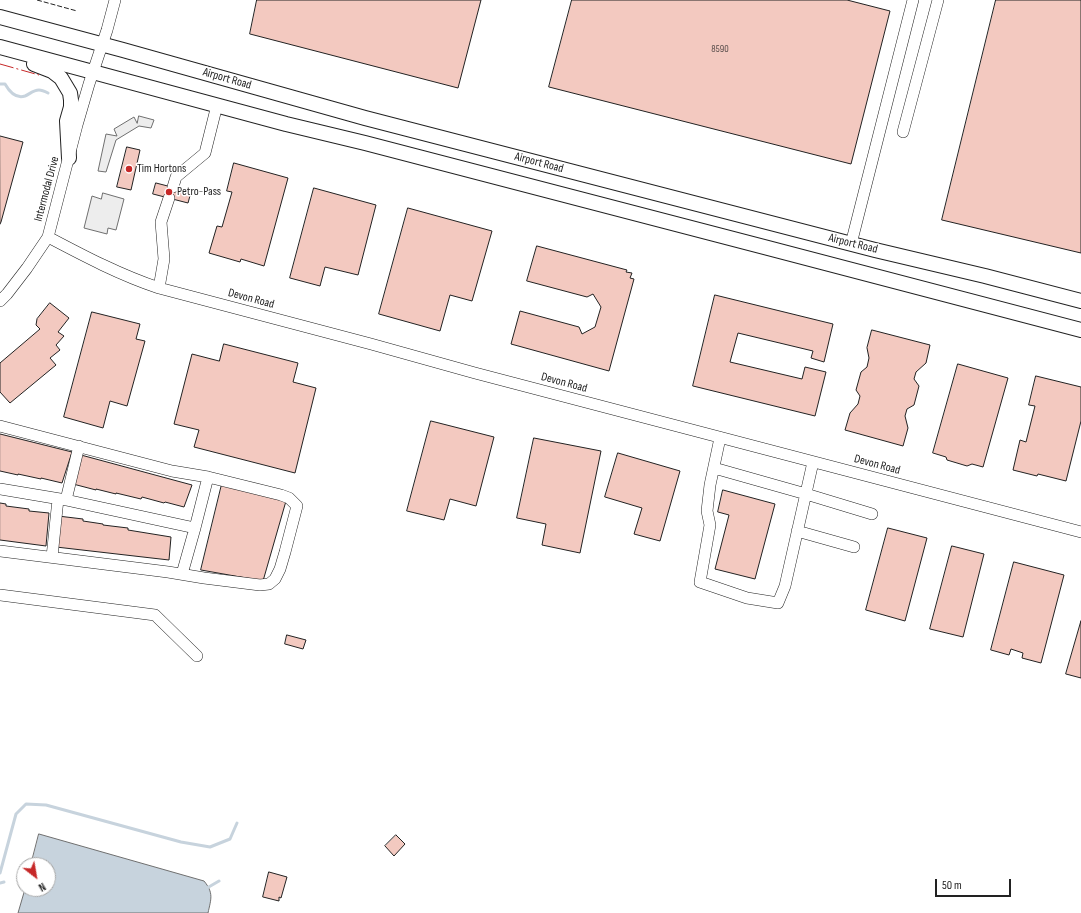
<!DOCTYPE html>
<style>
body{margin:0}
#map{position:relative;width:1081px;height:913px;overflow:hidden;background:#fff;font-family:"Sofia Sans Condensed",sans-serif}
canvas{display:block}
.north{position:absolute;left:16px;top:857px;width:40px;height:40px;box-sizing:border-box;background:#fff;border:1px solid #a7a7a7;border-radius:50%;rotate:149deg;font-size:11px;font-weight:700;line-height:16px;text-align:center;color:#222}
.north::after{content:'';display:block;margin:auto;width:14px;height:18px;background:#c62828;clip-path:polygon(50% 0,100% 100%,50% 72%,0 100%)}
.scale{position:absolute;left:935px;top:879px;width:76px;height:18px;box-sizing:border-box;border:2px solid #222;border-top:0;padding-left:5px;font-size:12px;line-height:14px;white-space:nowrap;color:#222;-webkit-text-stroke:3px #fff;paint-order:stroke}
</style>
<div id="map">
<canvas width="1081" height="913"></canvas>
<div class="north">N</div>
<div class="scale">50 m</div>
</div>
<script>
const c = document.querySelector('canvas').getContext('2d');
c.lineJoin = 'round';
function fillPath(path, color) { c.fillStyle = color; c.fill(path, 'evenodd'); }
function stroke(path, color, width, dash) { c.strokeStyle = color; c.lineWidth = width; c.lineCap = dash ? 'butt' : 'round'; c.setLineDash(dash || []); c.stroke(path); }
function drawText(font, color, halo, rows, align = 'center') {
  c.font = font + ' "Sofia Sans Condensed",sans-serif'; c.lineWidth = 3; c.setLineDash([]); c.textBaseline = 'middle'; c.strokeStyle = halo; c.fillStyle = color; for (const [text, x, y, turn = 0] of rows) {
    c.save(); c.translate(x, y); c.rotate((+turn || 0) * Math.PI / 180); c.textAlign = isNaN(turn) ? turn : align; if (halo) c.strokeText(text, 0, 0); c.fillText(text, 0, 0); c.restore();
  }
}
const parking = new Path2D(`
 M139,116L154,120L151,128L139,126L116,140L106,172L98,171L106,134L117,136L114,129L134,117L137,123Z
 M103,193L124,199L116,230L108,228L107,234L84,228L92,196L101,199Z`);
fillPath(parking, '#ededed');
stroke(parking, '#6f6f6f', 1);
const water = new Path2D(`
 M39,834L204,881C214,893 211,899 208,913H18L25,889H48V865H31Z`);
fillPath(water, '#c7d3dd');
stroke(water, '#6f6f6f', 1);
stroke(new Path2D(`
 M0,84H5C9,91 16,99 25,96C30,94 33,90 39,90C42,90 46,92 48,93
 M0,873L16,814L26,804L46,805L181,842L210,847L230,839L237,823
 M0,883L4,882
 M22,888H24
 M207,888L219,881`), '#c7d3dd', 3);
const building = new Path2D(`
 M257,0H481L458,88L250,34Z
 M572,0H847L890,11L851,164L549,87Z
 M996,0H1081V253L942,220Z
 M0,136L23,142L1,222L0,224Z
 M127,147L140,150L131,190L117,187Z
 M234,163L288,178L264,266L241,259L240,262L209,253L217,226L222,227L232,192L227,191Z
 M156,183L191,192L188,203L153,194Z
 M314,188L376,205L358,275L325,267L320,286L290,278Z
 M408,208L492,231L472,301L450,295L440,331L379,314Z
 M537,246L627,270L626,272L632,273L630,278L634,279L609,371L511,344L520,311L579,327L582,334L595,327L601,307L593,294L587,297L527,281Z
 M715,295L833,324L824,362L811,358L813,351L738,333L730,362L802,379L805,367L826,372L815,416L693,386Z
 M50,303L69,318L58,332L64,336L56,345L60,350L50,358L56,365L10,403L0,392V363L40,329L36,325L37,319Z
 M92,312L140,324L136,339L145,341L127,406L110,401L103,428L64,417Z
 M872,330L930,345L926,363L916,372L914,379L919,386L914,405L907,409L905,416L908,428L903,446L845,430L850,413L858,404L860,396L856,390L861,372L867,367L869,358L867,348Z
 M224,344L298,363L293,382L316,388L295,473L194,447L199,430L174,424L192,354L219,361Z
 M958,364L1008,378L983,467L972,464L967,466L947,460L946,457L933,453Z
 M1036,376L1081,387V421L1066,481L1038,474L1037,476L1013,470L1020,440L1026,442L1035,406L1029,405Z
 M431,421L494,437L476,506L450,499L444,520L407,511Z
 M0,434L72,452L62,483L41,478V479L18,474V475L0,471Z
 M534,438L601,451L580,553L542,545L546,524L517,518Z
 M618,453L680,471L660,541L634,534L642,508L605,497Z
 M81,455L192,485L184,507L165,502L164,503L142,497L141,499L116,493V494L96,489V490L73,484Z
 M222,484L286,501L263,581L201,570Z
 M723,490L775,504L755,579L715,569L729,515L718,512Z
 M0,503L6,504V506L29,509V511L49,513L46,546L0,540Z
 M58,516L83,519V521L103,524V525L128,528V530L171,537L169,560L56,547Z
 M888,528L927,538L905,621L866,610Z
 M952,546L984,554L963,637L930,629Z
 M1014,562L1064,575L1041,663L1022,658L1023,653L1011,649L1009,655L991,650Z
 M1081,621V678L1066,674Z
 M287,635L306,640L303,649L285,644Z
 M396,835L405,844L394,856L385,846Z
 M269,872L287,877L281,898L279,897V901L263,897Z`);
fillPath(building, '#f3c9c0');
stroke(building, '#222', 1);
const minor = new Path2D(`
 M903,132L938,0
 M173,187L176,177L205,153L217,105
 M48,237C84,256 120,275 159,288L371,344L475,373L1081,532
 M851,244L913,0
 M159,288L164,259L161,222L169,198
 M0,301L7,294L27,268L48,237L77,125L89,84L107,30L115,0
 M0,426L172,471L208,477L281,495L289,498L297,506L285,552L280,569L275,579L269,584L260,585L204,578L168,572L0,551
 M720,438L710,485L707,511L710,525L700,582L747,598L778,603L785,586L813,462
 M714,468L806,494L872,514
 M0,489L66,500L195,528L208,477
 M66,500L79,446
 M797,531L854,547
 M52,557L58,499
 M182,574L195,528
 M0,595L155,615L197,656`);
const major = new Path2D(`
 M0,17L123,50L365,118L875,250L985,276L1081,301
 M0,47L286,124L365,143L768,248L1081,330
 M34,64L52,71L61,78L70,93L71,100V107L67,121L69,158`);
stroke(minor, '#222', 12);
stroke(major, '#222', 16);
stroke(minor, '#fff', 11);
stroke(major, '#fff', 14);
stroke(new Path2D(`
 M37,0L77,11`), '#222', 1, [5, 2]);
stroke(new Path2D(`
 M0,64L39,75`), '#c62828', 1, [14, 3, 2, 3]);
for (const [x, y, r, color] of [
 [129,169,4,"#c62828"],
 [169,192,4,"#c62828"]
]) { const dot = new Path2D(); dot.arc(x, y, r, 0, 2 * Math.PI); c.fillStyle = color; c.fill(dot); stroke(dot, '#fff', 1.5); }
drawText('10px', '#564c4a', null, [
 ["8590",720,49]
]);
drawText('12px', '#222', '#fff', [
 ["Airport Road",227,79,16],
 ["Airport Road",539,163,15],
 ["Intermodal Drive",47,189,-75],
 ["Airport Road",853,244,14],
 ["Devon Road",251,299,15],
 ["Devon Road",564,383,15],
 ["Devon Road",877,465,15]
]);
drawText('12px', '#222', '#fff', [
 ["Tim Hortons",137,169],
 ["Petro-Pass",177,192]
], 'left');
</script>
